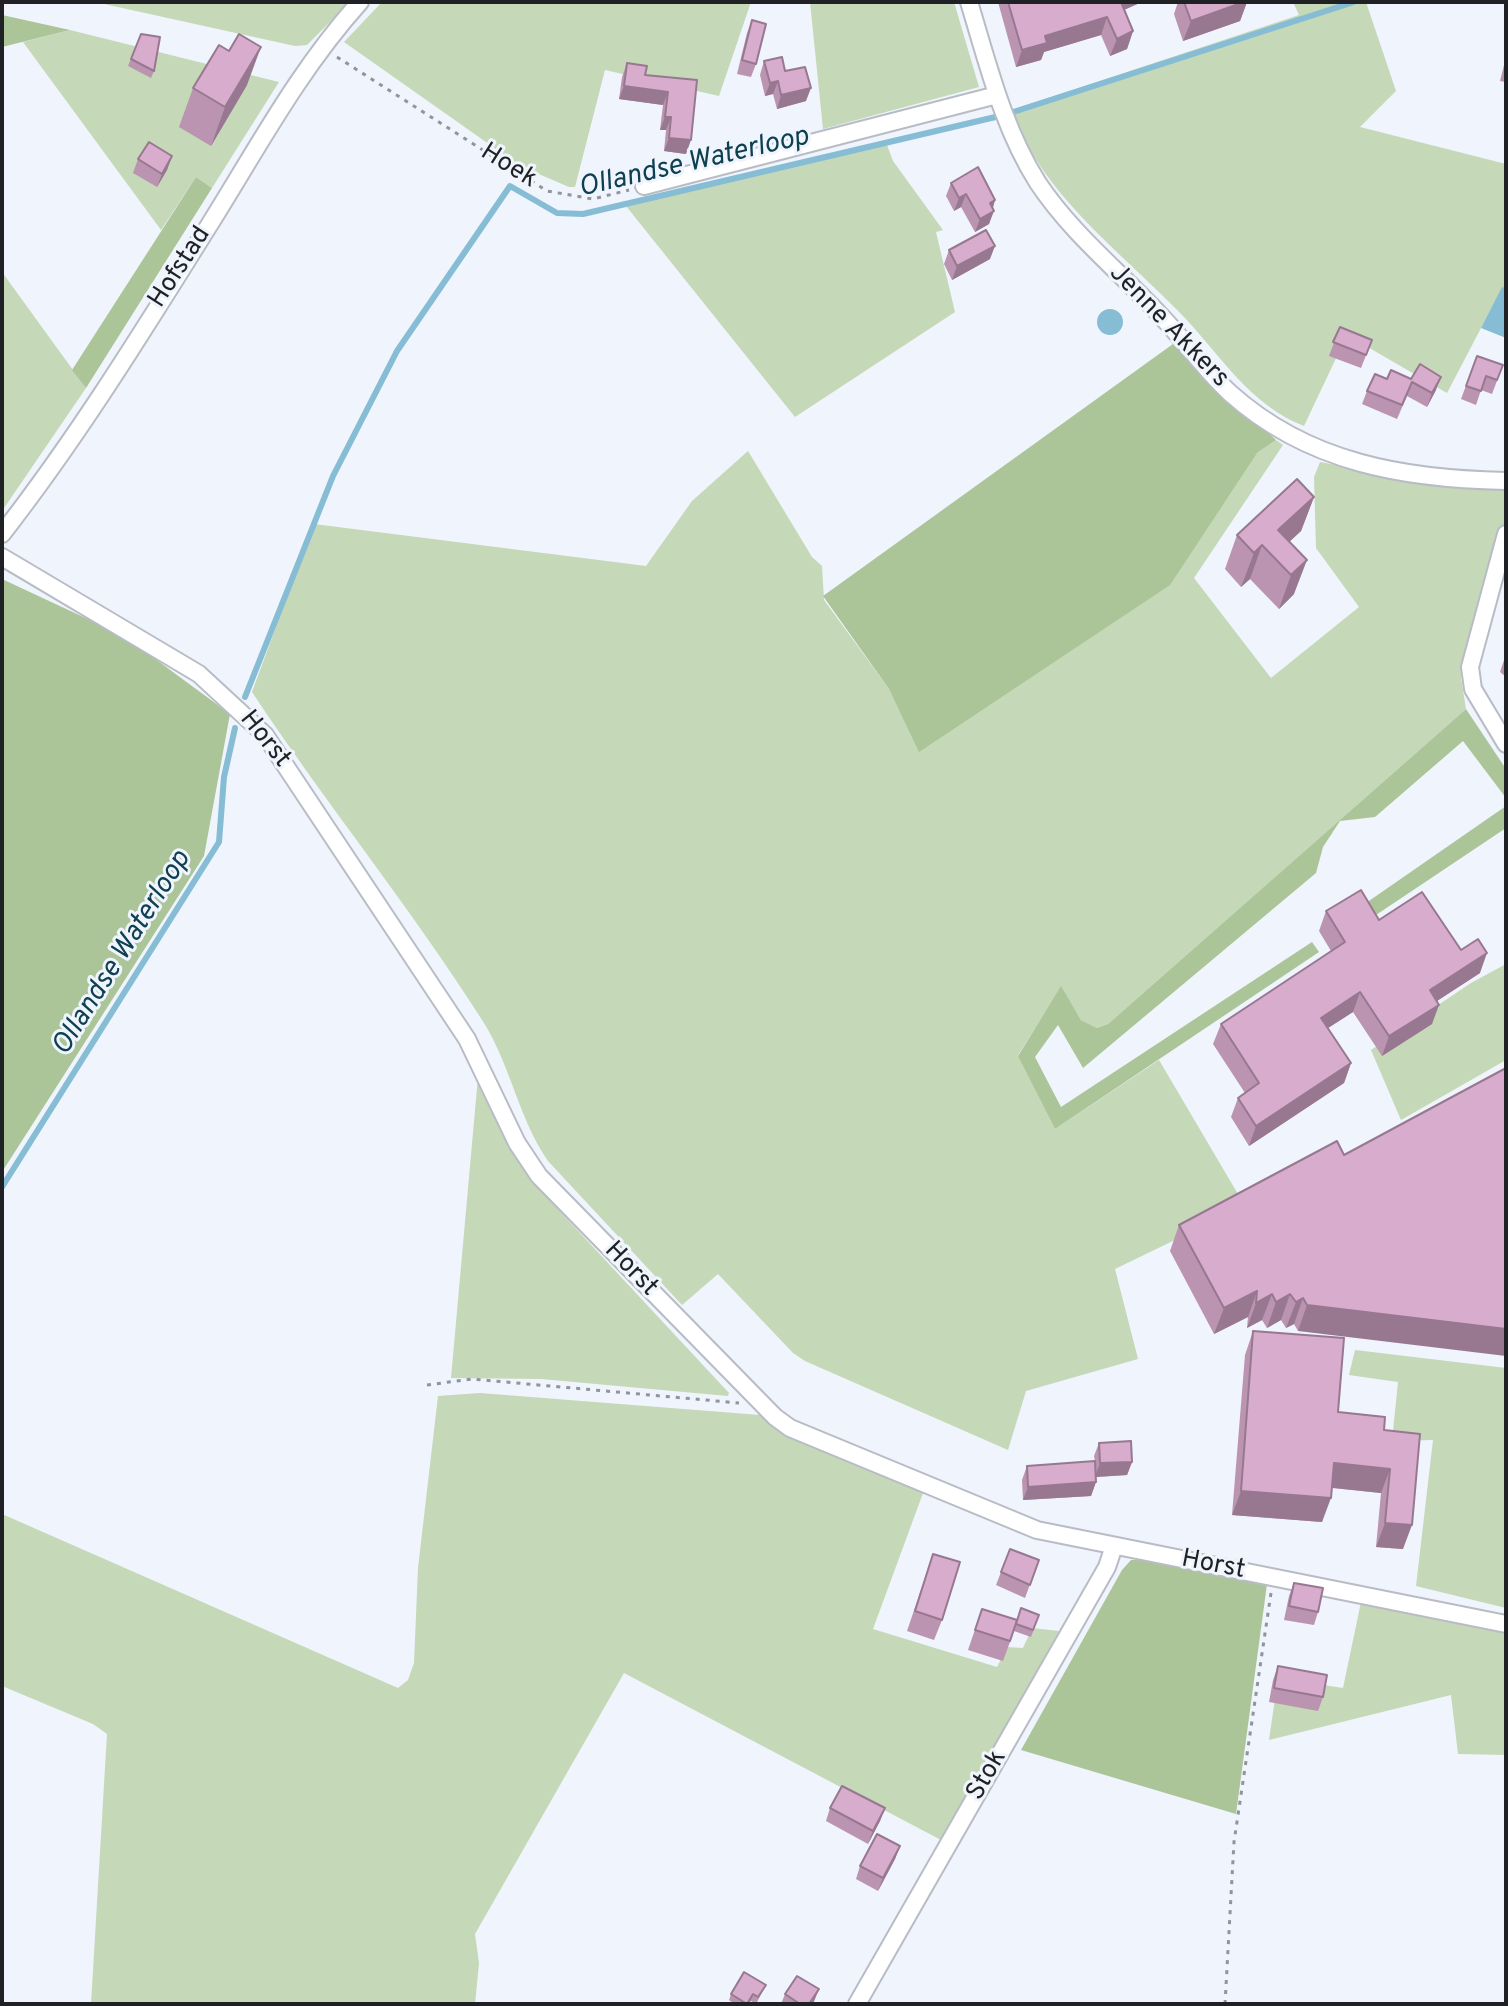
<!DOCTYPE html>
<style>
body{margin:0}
#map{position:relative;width:1508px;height:2006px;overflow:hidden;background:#eff4fd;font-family:Overpass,sans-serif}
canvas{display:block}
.frame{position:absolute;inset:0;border:4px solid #1f2124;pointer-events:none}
</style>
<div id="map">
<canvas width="1508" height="2006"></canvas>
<div class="frame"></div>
</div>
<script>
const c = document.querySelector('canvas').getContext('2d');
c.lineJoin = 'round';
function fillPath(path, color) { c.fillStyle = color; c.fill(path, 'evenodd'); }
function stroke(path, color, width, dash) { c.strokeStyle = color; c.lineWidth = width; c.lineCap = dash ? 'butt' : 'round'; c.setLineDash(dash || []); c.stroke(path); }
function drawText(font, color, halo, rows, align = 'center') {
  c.font = font + ' Overpass,sans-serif'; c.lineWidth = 6; c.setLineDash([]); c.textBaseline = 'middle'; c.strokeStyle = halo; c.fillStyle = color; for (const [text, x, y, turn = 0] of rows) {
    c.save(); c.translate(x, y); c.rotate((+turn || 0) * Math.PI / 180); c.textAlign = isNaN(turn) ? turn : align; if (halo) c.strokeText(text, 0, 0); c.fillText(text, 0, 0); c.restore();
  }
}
fillPath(new Path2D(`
 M95,2H350L307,45L295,46Z
 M382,2H751L719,96L605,70L575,187H569L520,166L344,42Z
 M810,2H954L979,87L823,129Z
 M1293,2H1366L1396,91L1360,127L1506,164V289L1502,288L1447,393L1347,335L1304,426C1250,405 1221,356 1183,316C1123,253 1041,195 1012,110L1299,15Z
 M70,30L279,82L212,188L196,177L161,230L23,42Z
 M887,145L893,161L943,230L936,232L955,312L795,417L626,206Z
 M2,272L86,388L2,511Z
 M1276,440L1283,445L1194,578L1271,678L1359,607L1316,548L1314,477L1320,462L1411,479L1506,486V517L1461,678L1466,709L1108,1024L1097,1028L1081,1020L1061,987L1018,1055L1055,1129L1159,1060L1245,1206L1115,1269L1138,1359L1026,1391L1008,1450L805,1361L793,1353L718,1274L682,1305L548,1161C519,1119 511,1067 484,1023C412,909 326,804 252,692L314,524L646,566L692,501L748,451L812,557L822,566L824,600L889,689L920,751L1257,453Z
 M1506,964V1060L1401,1120L1371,1050L1471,983Z
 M478,1077L513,1153L540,1190L729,1393L728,1396L541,1379L451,1378Z
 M1355,1350L1506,1368V1608L1416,1586L1433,1440L1392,1441L1398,1382L1349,1375Z
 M480,1393L760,1415L787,1432L923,1493L873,1629L997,1667L1007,1647L1023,1648L1032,1628L1059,1631L943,1841L624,1673L475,1934L479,1963L475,2004H91L107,1734L93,1724L2,1686V1514L398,1688L408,1680L414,1663L418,1568L438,1396Z
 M1361,1602L1506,1632V1755L1458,1754L1451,1695L1269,1740L1278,1678L1343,1688Z`), '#c5d8b7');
fillPath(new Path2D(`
 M2,15L70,30L2,47Z
 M196,177L212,188L86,388L72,370Z
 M1173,344L1276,440L1257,453L1170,585L919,752L889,689L823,596Z
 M2,579L124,636L230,714L204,856L2,1172Z
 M1466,709L1506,769V798L1463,741L1375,817L1340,821L1323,847L1316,873L1083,1068L1058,1025L1035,1057L1061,1107L1312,942L1319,952L1055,1129L1018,1056L1061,986L1081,1020L1097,1028L1108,1024Z
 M1506,806V828L1361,925L1353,912Z
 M1142,1560L1267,1584L1236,1814L1021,1750L1122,1570L1131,1560Z`), '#abc498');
fillPath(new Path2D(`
 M1502,287L1506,289V338L1481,328Z
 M1097 322a13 13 0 1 1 26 0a13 13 0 1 1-26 0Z`), '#86bdd5');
stroke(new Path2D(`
 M245,697L333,476L397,351L510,186L557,213L583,214L1004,115L1354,2
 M2,1187L219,842L224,777L235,728`), '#86bdd5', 6);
const minor = new Path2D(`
 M969,2C988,64 1003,128 1038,183C1072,234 1120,272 1161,316C1185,341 1205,370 1230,393C1308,463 1404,479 1506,481
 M644,186L997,95
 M2,534C77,438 143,331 208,227C257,149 298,71 360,2
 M1506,534L1470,667L1473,689L1506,744
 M2,557L199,674L265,735L467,1039L517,1143L539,1176L775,1417L790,1428L1037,1530L1506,1624
 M857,2004L1107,1567L1114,1546`);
stroke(minor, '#b8bcc5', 20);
stroke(new Path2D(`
 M337,57L547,191L593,199L629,190
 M427,1385L472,1379L739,1403
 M1225,2004L1234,1842L1271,1593`), '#91949b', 3, [4, 6]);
stroke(minor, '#fff', 16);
fillPath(new Path2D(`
 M998,2H1142L1124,10L1133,31L1127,49L1110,56L1101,35L1044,52L1041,60L1016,67Z
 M1178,2H1247L1240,21L1183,41L1174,14Z
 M752,20L756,64L751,77L737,74L747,33Z
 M141,34L154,71L151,78L128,66Z
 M1506,57V82L1500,81Z
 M764,61L785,71L806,101L777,109L773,94L765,96L760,75Z
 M627,63L645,75L697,80L686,154L664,151L666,130H660L663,105L619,99L622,77Z
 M247,85L211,146L179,127L193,88Z
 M172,156L167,170L157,187L133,173L138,159Z
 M951,183L995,200L989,224L975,232L961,207L954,211L946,196Z
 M949,250L990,259L952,280L944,264Z
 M1340,327L1372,340L1361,368L1329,356Z
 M1477,356L1503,365L1492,394L1481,390L1476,405L1461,399Z
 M1391,370L1436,390L1427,407L1407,396L1397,419L1362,404L1367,391L1387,379Z
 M1314,497L1301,531L1289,542L1294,594L1279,609L1250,579L1241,587L1225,569L1237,535Z
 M1506,654V677L1500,672Z
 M1326,911L1379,920L1461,950L1480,973L1437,1001L1432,1024L1382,1056L1353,1012L1328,1028L1351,1063L1344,1083L1249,1146L1231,1117L1238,1098L1245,1093L1213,1044L1221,1024L1331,951L1319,931Z
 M1506,1068L1298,1331L1294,1324L1286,1328L1281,1320L1267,1328L1262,1320L1247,1328L1248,1317L1214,1334L1170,1251L1179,1225L1344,1155Z
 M1253,1331L1338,1412L1384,1430L1403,1549L1376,1547L1381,1493L1332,1488L1322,1522L1232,1515L1245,1355Z
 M1099,1443L1132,1462L1127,1475L1096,1477V1482L1091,1496L1023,1500L1022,1480L1027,1466L1095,1461L1094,1456Z
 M1010,1549L1039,1560L1025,1598L996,1585Z
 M933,1554L942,1620L934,1640L907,1631Z
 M1294,1583L1318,1612L1314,1625L1284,1620L1289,1596Z
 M982,1609L1017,1620L1039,1615L1031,1637L1014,1631L1003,1661L968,1650Z
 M1278,1666L1323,1697L1318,1711L1269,1702L1273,1680Z
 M830,1808H885L880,1821L868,1844L826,1821Z
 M900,1846L895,1859L878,1891L856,1879L860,1866Z
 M766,1985L756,2004L751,2001L749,2004H734L729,2000L731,1994Z
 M785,1994L813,2004H781Z`), '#ba94b0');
fillPath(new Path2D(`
 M1117,2H1142L1112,15Z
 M1244,2H1247L1240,21L1183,41L1191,21Z
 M1107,17L1101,35L1044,52L1041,60L1016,67L1022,50L1045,36Z
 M1133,31L1127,49L1110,56L1117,39Z
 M261,47L247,85L211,146L225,107Z
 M778,81L773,94L765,96L770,83Z
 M624,86L668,92L663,105L619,99Z
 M811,88L806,101L777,109L781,95Z
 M665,117H671L666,130H660Z
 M669,138L691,140L686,154L664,151Z
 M172,156L167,170L157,187L162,174Z
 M966,194L961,207L954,211L959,198Z
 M995,200L991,213L994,211L989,224L975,232L980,219L990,203Z
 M995,246L990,259L952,280L957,266Z
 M1441,377L1436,390L1427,407L1432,393Z
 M1314,497L1301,531L1273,557L1278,530Z
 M1262,545L1250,579L1241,587L1254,553Z
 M1307,560L1294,594L1279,609L1291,575Z
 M1487,953L1480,973L1423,1010L1430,990Z
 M1360,992L1353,1012L1314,1037L1321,1018Z
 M1439,1005L1432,1024L1382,1056L1389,1036Z
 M1351,1063L1344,1083L1249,1146L1256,1126Z
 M1257,1291L1248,1317L1214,1334L1224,1308Z
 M1272,1294L1262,1320L1247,1328L1256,1303Z
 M1290,1294L1281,1320L1267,1328L1276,1302Z
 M1303,1298L1294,1324L1286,1328L1296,1302Z
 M1307,1305L1506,1329V1356L1298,1331Z
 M1132,1462L1127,1475L1095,1477L1100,1463Z
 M1334,1463L1390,1469L1381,1493L1325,1487Z
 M1096,1482L1091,1496L1023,1500L1028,1487Z
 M1241,1491L1331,1498L1322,1522L1232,1515Z
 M1385,1523L1412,1525L1403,1549L1376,1547Z
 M885,1808L880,1821L868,1844L873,1831Z
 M900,1846L895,1859L878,1891L883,1878Z
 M819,1989L813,2004H809Z`), '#977890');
const building = new Path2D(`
 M1008,2H1121L1133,31L1117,39L1107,17L1045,36L1047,43L1022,50Z
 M1184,2H1244L1191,21Z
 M752,20L766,24L756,64L742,60Z
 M141,34L160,37L154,71L131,59Z
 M239,34L261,47L225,107L193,88L219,45L229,51Z
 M782,57L785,71L805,67L811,88L781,95L778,81L770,83L764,61Z
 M627,63L647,66L645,75L697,80L691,140L669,138L671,117H665L668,92L624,86Z
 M149,142L172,156L162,174L138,159Z
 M978,167L995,200L990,203L994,211L980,219L966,194L959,198L951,183Z
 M986,230L995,246L957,266L949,250Z
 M1340,327L1372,340L1366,355L1333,342Z
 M1477,356L1503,365L1497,380L1486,376L1481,391L1466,386Z
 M1420,364L1441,377L1432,393L1412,382L1402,405L1367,391L1375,374L1387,379L1391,370L1411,379Z
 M1297,479L1314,497L1278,530L1307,560L1291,575L1262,545L1254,553L1237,535Z
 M1361,890L1379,920L1422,892L1461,950L1478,939L1487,953L1430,990L1439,1005L1389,1036L1360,992L1321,1018L1351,1063L1256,1126L1238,1098L1259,1083L1221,1024L1345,942L1326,911Z
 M1506,1068V1329L1307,1305L1303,1298L1296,1302L1290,1294L1276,1302L1272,1294L1256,1303L1257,1291L1224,1308L1179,1225L1337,1141L1344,1155Z
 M1253,1331L1344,1338L1338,1412L1385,1417L1384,1430L1420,1434L1412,1525L1385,1523L1390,1469L1334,1463L1331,1498L1241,1491Z
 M1131,1441L1132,1462L1100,1463L1099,1443Z
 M1095,1461L1096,1482L1028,1487L1027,1466Z
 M1010,1549L1039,1560L1030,1585L1001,1572Z
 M933,1554L960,1562L942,1620L915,1611Z
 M1294,1583L1323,1588L1318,1612L1289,1606Z
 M1021,1608L1039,1615L1033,1630L1016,1624Z
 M982,1609L1017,1620L1010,1641L975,1630Z
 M1278,1666L1327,1675L1323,1697L1274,1688Z
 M842,1786L885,1808L873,1831L830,1808Z
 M877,1834L900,1846L883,1878L860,1866Z
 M744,1972L766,1985L758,1997L753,1994L747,2004L731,1994Z
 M797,1976L819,1989L809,2004H800L785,1994Z`);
fillPath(building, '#d8accd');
stroke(building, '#977890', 2);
drawText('26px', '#1f2124', '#eff4fd', [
 ["Hoek",508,167,32],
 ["Hofstad",181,268,-57],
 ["Jenne Akkers",1168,327,46],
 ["Horst",264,740,51],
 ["Horst",630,1270,46],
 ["Horst",1213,1566,11],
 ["Stok",988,1776,-60]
]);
drawText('italic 28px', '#0f4051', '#eff4fd', [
 ["Ollandse Waterloop",694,164,-13],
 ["Ollandse Waterloop",123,954,-58]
]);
</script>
